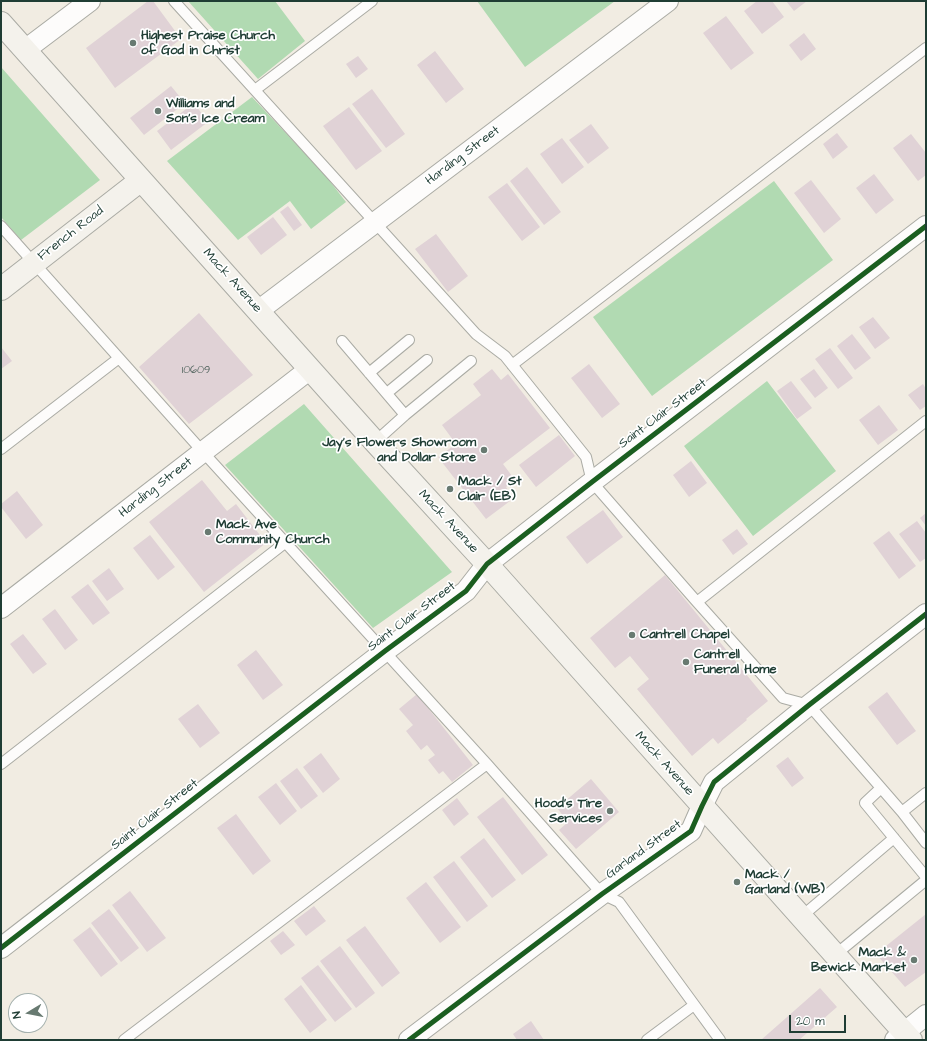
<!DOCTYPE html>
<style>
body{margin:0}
#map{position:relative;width:927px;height:1041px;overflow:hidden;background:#f1ece2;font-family:"Architects Daughter",sans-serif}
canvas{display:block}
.frame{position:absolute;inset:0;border:2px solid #1f3d34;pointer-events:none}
.north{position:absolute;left:8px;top:993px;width:40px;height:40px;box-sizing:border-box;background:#fff;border:1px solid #a5b1ae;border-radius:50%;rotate:260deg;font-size:11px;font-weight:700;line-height:16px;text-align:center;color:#1f3d34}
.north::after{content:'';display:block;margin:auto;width:14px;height:18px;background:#687a71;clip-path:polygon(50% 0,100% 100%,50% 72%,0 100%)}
.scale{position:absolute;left:789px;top:1015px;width:57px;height:18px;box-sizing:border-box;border:2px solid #1f3d34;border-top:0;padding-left:5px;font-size:12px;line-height:14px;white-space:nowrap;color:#1f3d34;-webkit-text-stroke:3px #fff;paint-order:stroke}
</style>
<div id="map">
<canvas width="927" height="1041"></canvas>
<div class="frame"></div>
<div class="north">N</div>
<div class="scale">20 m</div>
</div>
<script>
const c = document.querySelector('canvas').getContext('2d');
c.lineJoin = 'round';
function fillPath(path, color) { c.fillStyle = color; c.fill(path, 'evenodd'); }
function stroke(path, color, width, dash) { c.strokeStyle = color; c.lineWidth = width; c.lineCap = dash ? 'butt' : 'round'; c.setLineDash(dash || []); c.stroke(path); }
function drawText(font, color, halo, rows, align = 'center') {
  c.font = font + ' "Architects Daughter",sans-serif'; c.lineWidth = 3.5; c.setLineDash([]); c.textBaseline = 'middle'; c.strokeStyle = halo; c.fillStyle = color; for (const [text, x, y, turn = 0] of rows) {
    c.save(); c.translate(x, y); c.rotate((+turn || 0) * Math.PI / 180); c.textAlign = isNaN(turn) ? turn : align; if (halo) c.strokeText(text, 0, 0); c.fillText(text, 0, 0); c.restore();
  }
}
fillPath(new Path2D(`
 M188,1H275L305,41L258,79Z
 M477,1H615L525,67Z
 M1,67L100,180L21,240L1,217Z
 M252,97L325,175L346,202L311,229L290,201L238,240L167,161Z
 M774,181L833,260L652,396L593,317Z
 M767,381L836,471L753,536L684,446Z
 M304,404L452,572L373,628L225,465Z`), '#b1dab2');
fillPath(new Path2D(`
 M148,1H153L181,39L115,88L86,48Z
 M757,1H772L784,17L762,34L744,11Z
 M786,1H807L794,11Z
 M726,16L754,53L731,70L703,33Z
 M804,33L816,49L801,61L789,45Z
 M435,51L464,89L446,103L417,65Z
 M358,56L368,69L356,78L346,64Z
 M171,86L185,103L144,135L130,118Z
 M372,89L405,134L386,148L352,104Z
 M194,103L208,122L171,150L157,131Z
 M349,107L382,151L356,170L323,126Z
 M591,124L609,148L588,164L569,140Z
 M837,133L848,147L833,159L823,144Z
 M911,134L926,153V175L918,181L893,148Z
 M562,138L584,167L562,184L540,154Z
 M527,167L561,212L544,225L510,181Z
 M874,174L894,200L876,214L856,188Z
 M811,180L841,219L824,233L794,193Z
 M507,183L540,227L522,241L488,197Z
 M288,206L302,225L294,231L280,212Z
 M273,217L287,235L261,255L247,237Z
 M436,234L468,276L448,292L415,249Z
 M199,313L253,375L189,424L139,367Z
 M873,317L890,338L875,349L859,327Z
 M852,334L871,358L855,370L837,346Z
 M1,347L12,361L1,369Z
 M830,348L853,378L838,389L815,359Z
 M589,364L620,404L602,418L571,378Z
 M492,369L501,380L508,374L550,428L503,464L515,480L506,487L514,498L486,519L438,457L456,444L442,425L481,395L473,384Z
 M814,369L828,388L815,398L800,379Z
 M791,381L812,408L797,419L777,391Z
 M923,384L926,389V406L920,410L908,395Z
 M879,405L898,430L878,445L859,420Z
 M559,435L575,456L536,487L519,465Z
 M691,461L707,483L689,497L673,475Z
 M202,480L227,511L236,504L266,543L204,592L149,522Z
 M17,491L43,525L26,539L1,507V504Z
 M603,510L623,537L587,564L566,537Z
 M926,513V526L920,518Z
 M917,521L926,533V558L920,562L899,534Z
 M737,529L748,544L733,555L722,540Z
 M889,531L916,566L899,579L873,543Z
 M150,535L175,567L158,580L133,548Z
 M109,568L124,589L107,601L92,581Z
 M665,575L768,701L746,719L747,720L718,744L713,738L692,756L637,689L649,679L630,656L615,668L590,638Z
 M88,584L110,613L93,625L71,597Z
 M55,609L78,640L65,650L42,619Z
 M23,634L47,664L33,674L10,644Z
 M256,650L283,685L263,700L237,665Z
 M887,692L916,731L897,745L868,707Z
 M417,694L473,765L452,782L443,771L439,774L428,760L435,755L427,745L421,750L406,731L413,725L399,709Z
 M198,704L220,733L200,748L178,719Z
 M321,753L340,779L323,793L303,767Z
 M788,757L804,778L792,787L776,766Z
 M297,768L318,796L301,809L280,781Z
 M591,779L619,812L576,849L559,830L568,822L557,808Z
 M276,783L297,811L280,825L258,797Z
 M503,797L548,855L522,875L477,817Z
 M457,798L469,814L454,826L442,810Z
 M236,814L271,861L253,875L217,828Z
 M484,838L516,880L492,898L460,857Z
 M454,861L488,906L467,922L433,877Z
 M426,882L461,927L440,943L406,898Z
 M130,891L166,938L147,952L112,905Z
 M314,906L326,921L306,936L294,921Z
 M109,909L139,948L121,962L91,923Z
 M926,914V972L905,987L876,954Z
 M365,926L400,973L382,987L346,940Z
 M90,927L118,964L101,977L73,940Z
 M283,931L295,945L281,955L270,941Z
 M340,946L375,993L356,1008L320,961Z
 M318,965L352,1009L335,1022L301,978Z
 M301,985L327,1020L310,1033L284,999Z
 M820,988L837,1007L799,1040H761Z
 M531,1021L544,1040H517L513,1034Z`), '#e0d2d6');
const lane = new Path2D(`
 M174,1L476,334L505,356L586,457L592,482L697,602L783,698L809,705L902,812L926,843
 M255,90L372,1
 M1,226L203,452L487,764L602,894L619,902L720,1040
 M342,341L405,415
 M512,365L926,48
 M369,373L409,340
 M387,393L427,360
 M375,442L405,415L471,361
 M1,449L119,358
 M697,602L926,421
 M1,764L286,542
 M881,788L865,803L926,877
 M902,812L926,793
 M801,917L894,838
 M835,955L926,880
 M124,1040L487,764
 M647,1040L694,1005`);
const street = new Path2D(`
 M25,50L90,1
 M258,311L668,1
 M1,608L310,369
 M1,948L385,651L466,591L487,564L592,482L926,226
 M409,1040L602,894L691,831L702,806L714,782L809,705L926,614
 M895,1040L926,1015`);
const secondary = new Path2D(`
 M1,23L375,442L487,564L911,1040
 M1,289L141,180`);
stroke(lane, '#aaaba4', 12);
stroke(street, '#aaaba4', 22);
stroke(secondary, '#aaaba4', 24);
stroke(lane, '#fdfcfb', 10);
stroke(street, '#fdfcfb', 20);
stroke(secondary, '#f4f2ec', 22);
stroke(new Path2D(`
 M1,948L385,651L466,591L487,564L592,482L926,226
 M409,1040L602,894L691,831L702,806L714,782L809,705L926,614`), '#1b5e20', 5);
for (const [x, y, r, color] of [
 [133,43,4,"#687a71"],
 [158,111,4,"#687a71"],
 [484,450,4,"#687a71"],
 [450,489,4,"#687a71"],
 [208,532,4,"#687a71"],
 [632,635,4,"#687a71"],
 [686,662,4,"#687a71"],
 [610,811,4,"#687a71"],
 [737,882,4,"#687a71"],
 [914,960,4,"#687a71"]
]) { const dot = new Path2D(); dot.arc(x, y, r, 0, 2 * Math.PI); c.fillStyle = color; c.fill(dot); stroke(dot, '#fff', 1.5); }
drawText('11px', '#4f625c', null, [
 ["10609",196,371]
]);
drawText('bold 13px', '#1f3d34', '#fff', [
 ["Highest Praise Church",141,36],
 ["of God in Christ",141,51],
 ["Williams and",166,104],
 ["Son's Ice Cream",166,119],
 ["Jay's Flowers Showroom",476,443,"right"],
 ["and Dollar Store",476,458,"right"],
 ["Mack / St",458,482],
 ["Clair (EB)",458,497],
 ["Mack Ave",216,525],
 ["Community Church",216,540],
 ["Cantrell Chapel",640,635],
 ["Cantrell",694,655],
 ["Funeral Home",694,670],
 ["Hood's Tire",602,804,"right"],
 ["Services",602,819,"right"],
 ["Mack /",745,875],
 ["Garland (WB)",745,890],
 ["Mack &",906,953,"right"],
 ["Bewick Market",906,968,"right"]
], 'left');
drawText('13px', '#1f3d34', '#fff', [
 ["Harding Street",463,156,-37],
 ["French Road",71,234,-38],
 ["Mack Avenue",232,281,48],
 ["Saint Clair Street",663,414,-37],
 ["Harding Street",156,488,-38],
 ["Mack Avenue",448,522,47],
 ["Saint Clair Street",412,617,-37],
 ["Mack Avenue",664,764,48],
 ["Saint Clair Street",155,815,-38],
 ["Garland Street",644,850,-36]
]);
</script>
